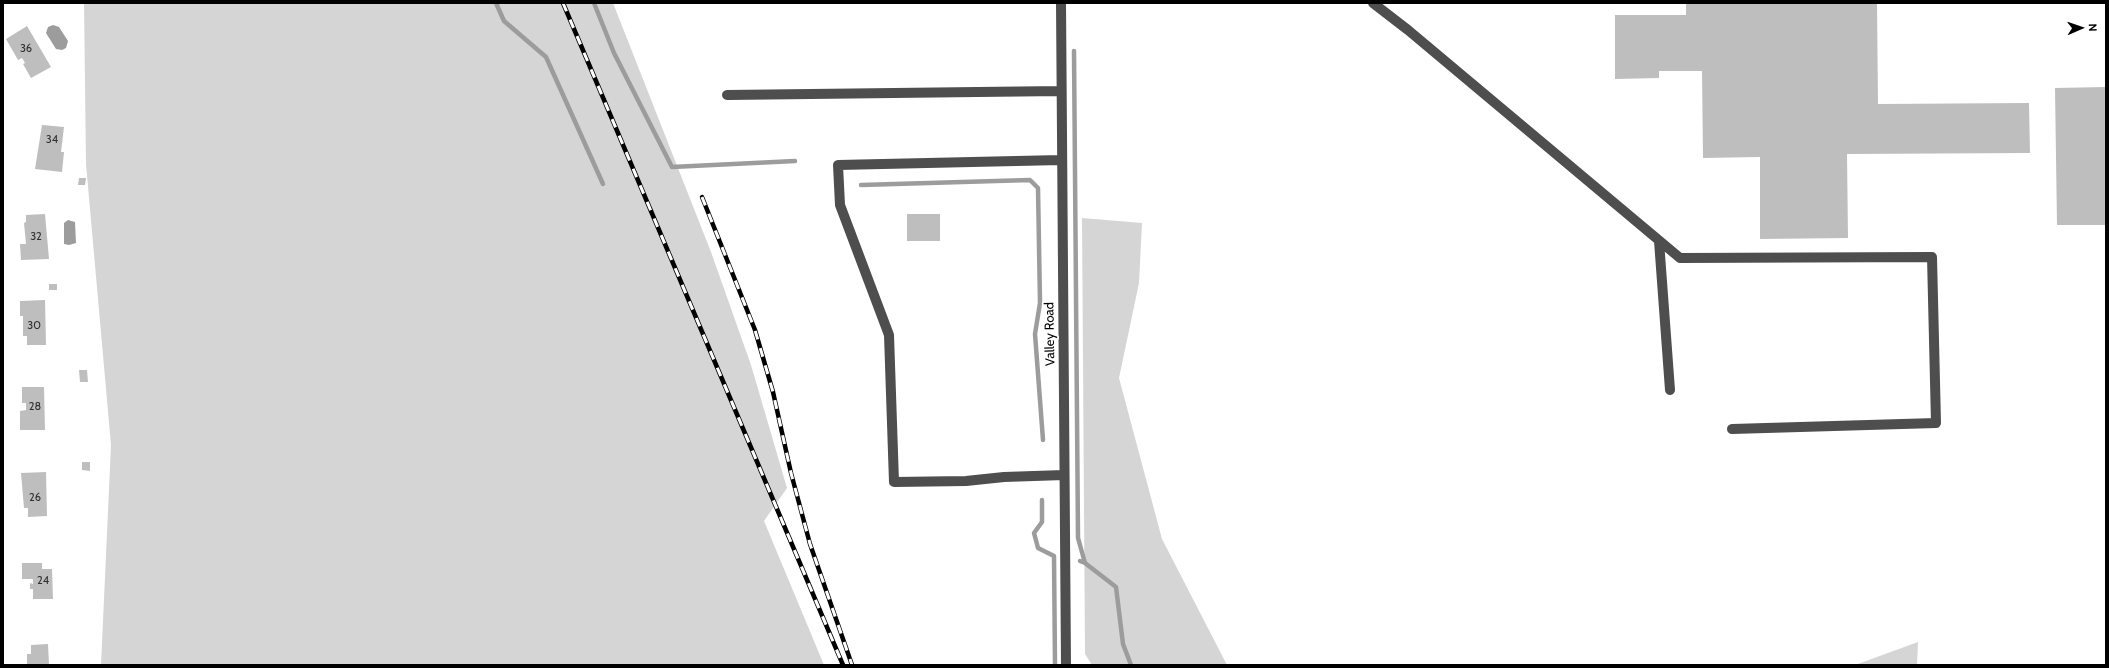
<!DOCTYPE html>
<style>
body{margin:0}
#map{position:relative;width:2109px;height:668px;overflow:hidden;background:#fff;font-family:Cabin,sans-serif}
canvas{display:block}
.frame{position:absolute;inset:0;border:4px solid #000;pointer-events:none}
.north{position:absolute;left:2061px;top:8px;width:40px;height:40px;-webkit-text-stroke:3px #fff;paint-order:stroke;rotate:88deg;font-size:11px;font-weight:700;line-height:16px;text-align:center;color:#000}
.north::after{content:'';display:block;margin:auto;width:14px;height:18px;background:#000;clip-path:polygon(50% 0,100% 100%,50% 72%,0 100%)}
</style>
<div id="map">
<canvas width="2109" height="668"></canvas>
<div class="frame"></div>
<div class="north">N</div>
</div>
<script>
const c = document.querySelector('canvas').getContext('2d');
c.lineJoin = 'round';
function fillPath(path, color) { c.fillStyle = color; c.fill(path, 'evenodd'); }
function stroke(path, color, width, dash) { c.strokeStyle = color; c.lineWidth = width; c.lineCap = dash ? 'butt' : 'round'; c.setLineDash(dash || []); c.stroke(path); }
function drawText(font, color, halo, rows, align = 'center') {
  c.font = font + ' Cabin,sans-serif'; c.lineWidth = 3.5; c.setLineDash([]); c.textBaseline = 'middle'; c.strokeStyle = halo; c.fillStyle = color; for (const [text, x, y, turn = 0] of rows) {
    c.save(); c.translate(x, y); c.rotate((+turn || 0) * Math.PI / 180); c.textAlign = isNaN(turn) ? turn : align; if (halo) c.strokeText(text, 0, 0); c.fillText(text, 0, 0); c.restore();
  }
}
fillPath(new Path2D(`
 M84,3H613L711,252L751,365L787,488L764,521L824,665H101L111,445L86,164Z
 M1082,218L1142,223L1139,283L1119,378L1162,539L1227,665H1092L1085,654Z
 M1918,642L1917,665H1855Z`), '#d5d5d5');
fillPath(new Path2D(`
 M53,25L59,27L68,41L66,48L62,50L56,49L46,33L48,27Z
 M68,220L75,222L76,243L69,245L64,244V223Z`), '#9c9c9c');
stroke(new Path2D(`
 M496,3L504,21L546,57L603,184
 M594,3L614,53L672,167L795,161
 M1074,51L1078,538L1085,563
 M861,185L1030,180L1038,188L1040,303L1035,334L1043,440
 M1042,500V522L1034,533L1038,548L1054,556L1055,665
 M1080,561L1085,563L1116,587L1123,644L1131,665`), '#9c9c9c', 4.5);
fillPath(new Path2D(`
 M1686,3H1877L1878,104L2029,103L2030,153L1847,154L1848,238L1760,239V157L1703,158L1702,71H1659V78L1615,79V15H1686Z
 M27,26L51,67L31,78L23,64L25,63L22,58L18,60L6,39Z
 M2106,87V225H2057L2055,88Z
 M42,125L64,127L61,152H64L62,172L35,169Z
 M79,178H86L85,185H78Z
 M45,214L49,259L21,260L20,244H26L24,223L26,222V215Z
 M907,214H940V241H907Z
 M49,284H57V290H49Z
 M45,300L46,345H27V336H23V316H20V301Z
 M79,370H87L88,382H80Z
 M22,387H44L45,430H20V411L26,410V403H22Z
 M82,462H90V471L82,470Z
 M46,472L47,516L28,517V508H24L21,473Z
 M22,563H42V569H52L53,599H33V589H30V583L33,584V579H22Z
 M48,644L49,665H27V654H31V645Z`), '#bebebe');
stroke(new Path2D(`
 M1061,3L1066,665
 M1373,3L1408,30L1680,258L1932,257L1936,423L1732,429
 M727,95L1061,91
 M1061,160L838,165L840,205L889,335L894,482L966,481L1004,477L1064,475
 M1659,241L1670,390`), '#4e4e4e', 10);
const rail = new Path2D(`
 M563,3L843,665
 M702,197L755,330L773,392L791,473L810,544L852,665`);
stroke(rail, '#000', 4.5);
stroke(rail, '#fff', 3, [9]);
drawText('11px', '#303030', null, [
 ["36",26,49],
 ["34",52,140],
 ["32",36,237],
 ["30",34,326],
 ["28",35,407],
 ["26",35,498],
 ["24",43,581]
]);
drawText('13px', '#000', '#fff', [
 ["Valley Road",1050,334,-91]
]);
</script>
